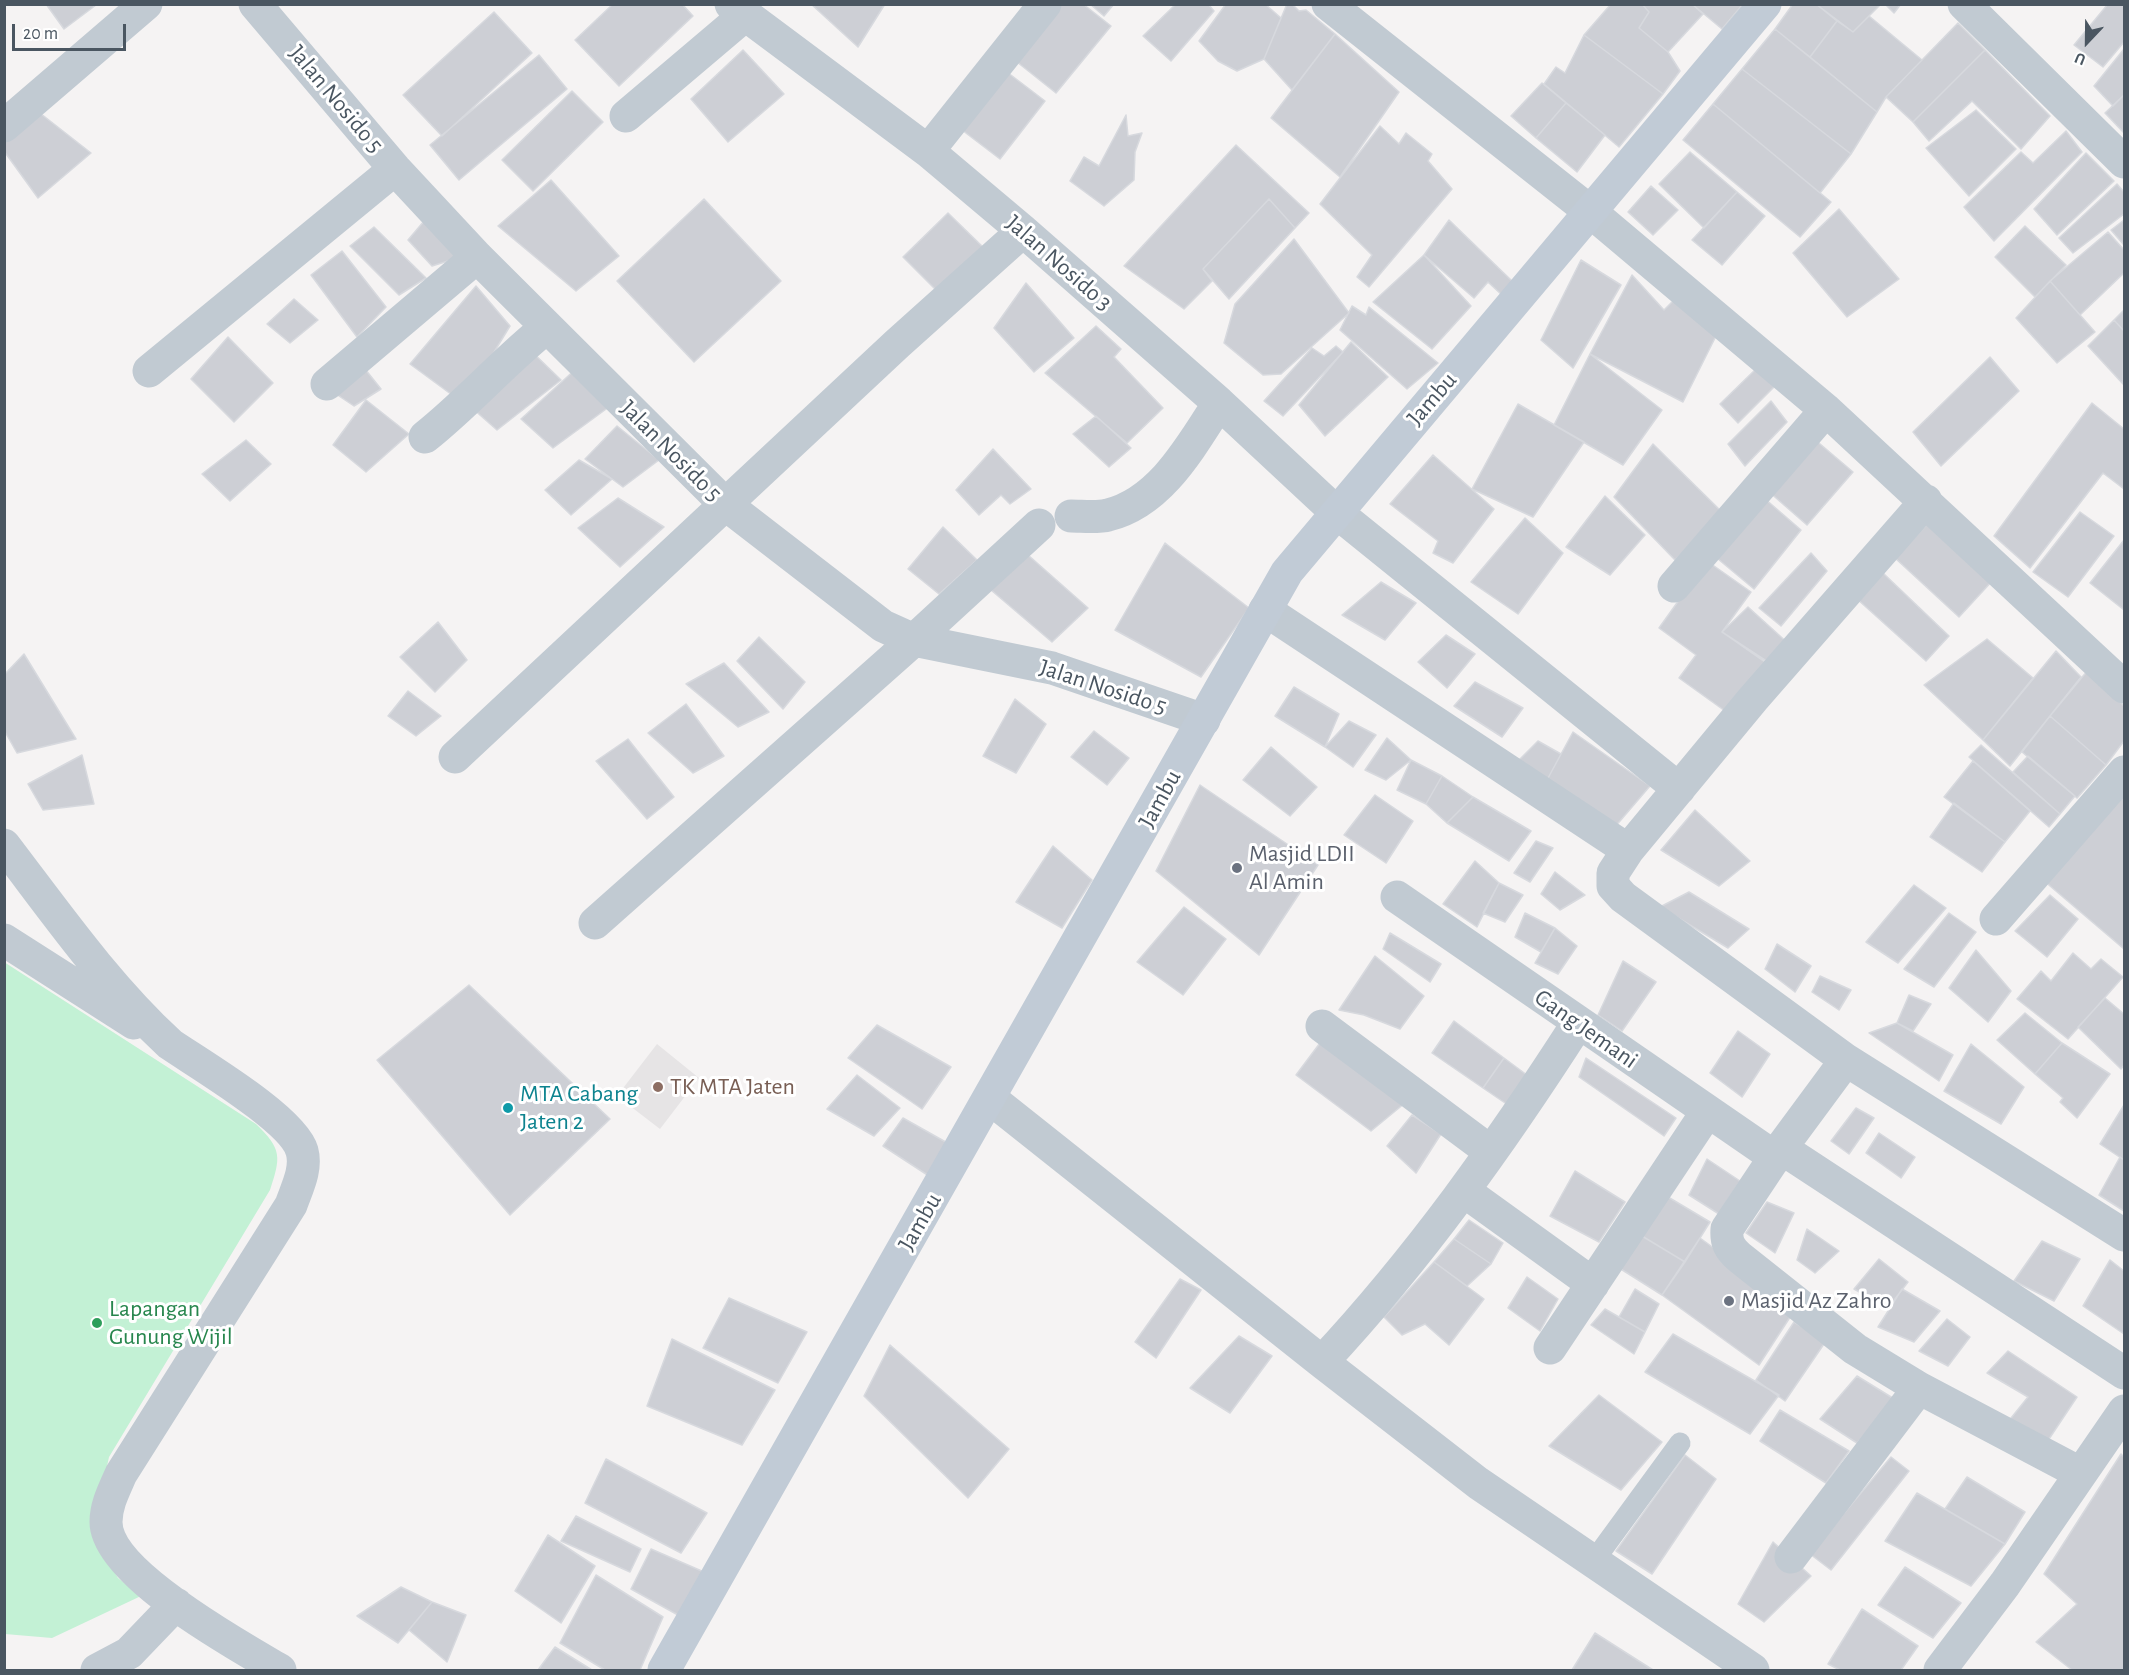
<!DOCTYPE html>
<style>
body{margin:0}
#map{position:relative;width:2129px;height:1675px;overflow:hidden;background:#f5f3f3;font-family:"Alegreya Sans",sans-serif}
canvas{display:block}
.frame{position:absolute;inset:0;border:6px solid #4a5661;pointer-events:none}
.north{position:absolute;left:2057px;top:12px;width:60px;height:60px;-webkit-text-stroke:4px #fff;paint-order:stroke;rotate:202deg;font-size:16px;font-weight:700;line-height:24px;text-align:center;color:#4a5661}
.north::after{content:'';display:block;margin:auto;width:21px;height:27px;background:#4a5661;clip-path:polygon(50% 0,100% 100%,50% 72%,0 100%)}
.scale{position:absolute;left:12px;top:24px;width:114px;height:27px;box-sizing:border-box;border:3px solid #4a5661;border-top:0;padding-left:8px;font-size:18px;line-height:21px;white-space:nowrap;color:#4a5661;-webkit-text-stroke:4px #fff;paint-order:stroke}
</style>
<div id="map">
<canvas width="2129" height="1675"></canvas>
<div class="frame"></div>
<div class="north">U</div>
<div class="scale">20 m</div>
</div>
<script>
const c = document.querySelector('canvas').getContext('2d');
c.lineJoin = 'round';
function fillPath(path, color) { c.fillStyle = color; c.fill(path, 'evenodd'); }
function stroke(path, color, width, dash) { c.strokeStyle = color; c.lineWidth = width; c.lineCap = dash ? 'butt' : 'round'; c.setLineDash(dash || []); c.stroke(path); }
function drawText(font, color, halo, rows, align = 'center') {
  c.font = font + ' "Alegreya Sans",sans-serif'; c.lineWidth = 6; c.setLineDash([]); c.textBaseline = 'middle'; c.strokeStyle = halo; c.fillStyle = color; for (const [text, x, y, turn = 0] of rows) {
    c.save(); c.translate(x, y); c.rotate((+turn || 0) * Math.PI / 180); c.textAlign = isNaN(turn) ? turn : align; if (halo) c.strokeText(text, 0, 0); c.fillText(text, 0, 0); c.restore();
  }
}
fillPath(new Path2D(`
 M657,1044L699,1078L660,1129L617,1096Z`), '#e6e4e5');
fillPath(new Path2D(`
 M4,962L256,1124C282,1149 281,1157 270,1190L109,1457L95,1522L105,1556L118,1578L141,1596L52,1638L5,1634Z`), '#c3f1d5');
const building = new Path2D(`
 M46,4H95L96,5L64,29Z
 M613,4H682L693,16L619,86L575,40Z
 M811,4H885L858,47Z
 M1055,4H1083L1111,26L1056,93L1012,58Z
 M1090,4H1114L1104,16Z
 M1176,4H1208L1214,11L1171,61L1143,36Z
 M1226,4H1265L1281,18L1264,59L1237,71L1218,61L1199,41Z
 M1287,4H1292L1299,11L1306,10L1335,34L1292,90L1264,59Z
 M1611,4H1642L1649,12L1639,28L1668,52L1680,71L1663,94L1584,35Z
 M1642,4H1692L1703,14L1668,52L1639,28L1649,12Z
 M1692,4H1743L1722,29Z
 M1793,4H1816L1837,21L1810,57L1775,29Z
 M1816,4H1879L1880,5L1853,32Z
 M1885,4H1901L1894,13Z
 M2108,4H2124V42L2103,67L2074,45Z
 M494,12L532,53L442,136L403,95Z
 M1869,16L1922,60L1886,97L1877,112L1810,57L1837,21L1853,32Z
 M1958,23L1985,50L1913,122L1886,97Z
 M1775,29L1877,112L1851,154L1742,69Z
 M1335,34L1399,92L1340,177L1271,118Z
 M1584,35L1663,94L1619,147L1544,84L1556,67L1565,73Z
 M2124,49V95L2113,106L2094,86Z
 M743,50L784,94L728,142L691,99Z
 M1985,50L2050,116L2021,149L1972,101L1929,141L1913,122Z
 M539,55L567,89L459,180L430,145Z
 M1003,69L1045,101L1000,159L958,127Z
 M1742,69L1851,154L1820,193L1713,104Z
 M1542,83L1566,103L1536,138L1511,116Z
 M572,91L603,122L533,191L502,160Z
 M2124,95V133L2105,113Z
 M1566,103L1605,135L1577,172L1536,138Z
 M1713,104L1831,202L1800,237L1683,140Z
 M36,110L91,153L38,198L4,151V141Z
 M1976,110L2016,149L1969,196L1926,148Z
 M1126,115L1128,136L1142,133L1135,152L1134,180L1104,206L1070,181L1084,157L1099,166Z
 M1380,126L1399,144L1406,133L1432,154L1428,161L1452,189L1369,287L1357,277L1372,255L1320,204Z
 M2066,131L2082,152L1994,241L1964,207L2021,152L2033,163Z
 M1236,145L1309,213L1295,228L1269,199L1203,269L1212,281L1184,309L1124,266Z
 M1690,152L1737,192L1704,228L1659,184Z
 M2086,153L2114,181L2057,235L2034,209Z
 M551,180L619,256L576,291L498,226Z
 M2117,184L2124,192V214L2073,253L2059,238Z
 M1651,186L1678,210L1653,235L1628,212Z
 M1737,192L1765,216L1722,265L1692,240Z
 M704,199L781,281L694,362L617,281Z
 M1269,199L1295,228L1229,299L1203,269Z
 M1839,209L1899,279L1847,317L1793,253Z
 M948,213L986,250L941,295L903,257Z
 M430,214L464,256L432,266L408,240Z
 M1449,220L1512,281L1503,296L1488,282L1474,298L1424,255Z
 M2124,220V245L2111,230Z
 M2025,226L2066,265L2035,297L1995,257Z
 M374,227L426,278L399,295L350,246Z
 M2108,232L2124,250V273L2080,315L2050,281Z
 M1294,239L1349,313L1281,374L1263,375L1224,343L1235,304Z
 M342,251L386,307L357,337L311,275Z
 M1424,255L1471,306L1432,349L1373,302Z
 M1581,260L1621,285L1573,368L1541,340Z
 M1632,275L1664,310L1677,297L1719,330L1683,402L1590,354Z
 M2050,281L2095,332L2057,363L2016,318Z
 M1026,283L1074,338L1034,372L994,328Z
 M476,286L510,326L463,403L410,364Z
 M294,299L318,320L290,343L267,324Z
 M1352,306L1366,315L1369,307L1438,363L1407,389L1340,330Z
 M2124,310V331L2114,320Z
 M2114,320L2124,331L2123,384L2088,346Z
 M1096,326L1121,349L1114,357L1163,408L1127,443L1045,373Z
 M228,337L273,383L234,422L191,379Z
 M1351,342L1388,377L1325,436L1299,405Z
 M526,346L561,380L497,430L472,408Z
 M1336,346L1343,352L1283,416L1264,401L1312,348L1324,356Z
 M1590,354L1662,410L1623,465L1554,425Z
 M1990,357L2019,391L1941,466L1913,432Z
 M357,359L381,389L354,406L333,392Z
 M1759,366L1778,383L1738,423L1720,404Z
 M578,367L613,404L553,448L521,419Z
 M366,400L409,434L366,472L333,445Z
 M1771,401L1787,422L1745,466L1728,444Z
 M2092,403L2124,429V489L2103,473L2030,568L1994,536Z
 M1518,404L1584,442L1533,517L1472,489Z
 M1096,416L1131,448L1109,467L1073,434Z
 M617,426L659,460L623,487L585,459Z
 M1813,438L1853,472L1807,525L1768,491Z
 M246,440L271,464L230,501L202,474Z
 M1653,444L1725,515L1675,560L1614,497Z
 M993,449L1031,489L1010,504L1001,495L979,515L956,490Z
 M1433,455L1494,509L1453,563L1433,553L1438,541L1390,504Z
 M579,460L612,479L571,515L545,490Z
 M1605,496L1645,535L1610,575L1566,547Z
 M618,498L664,527L620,567L578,528Z
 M1764,498L1801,530L1754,589L1712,554Z
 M2080,512L2114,536L2068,597L2033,572Z
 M1525,518L1563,553L1518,614L1471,582Z
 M1932,519L1994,579L1959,617L1895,558Z
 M943,527L977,560L939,594L908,569Z
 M2124,540V610L2090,583Z
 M1165,543L1249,608L1201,677L1115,630Z
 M1811,553L1827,571L1781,626L1759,608Z
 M1028,555L1088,608L1052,642L991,590Z
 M1707,561L1751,592L1722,632L1772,667L1725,711L1679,678L1696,655L1659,628Z
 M1883,573L1949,636L1926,661L1856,598Z
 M1381,582L1416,603L1385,640L1342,615Z
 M1748,607L1790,645L1771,664L1722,632Z
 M438,622L467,660L435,692L400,657Z
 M1446,635L1475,654L1447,688L1418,662Z
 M759,637L805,682L783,709L737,661Z
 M1987,639L2033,678L1983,740L1924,685Z
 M2056,651L2081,677L2010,766L1983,740Z
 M24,654L76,739L17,753L4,730V675Z
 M724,663L769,712L738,727L686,684Z
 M2088,670L2124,706V741L2106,765L2050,716Z
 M1475,682L1523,708L1502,737L1454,706Z
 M1294,687L1339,714L1325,747L1275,716Z
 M408,691L441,716L416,736L388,716Z
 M1015,699L1046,724L1016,773L983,756Z
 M686,704L724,756L693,773L648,733Z
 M2050,716L2106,765L2077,798L2022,752Z
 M1349,721L1376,735L1353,767L1325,747Z
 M1094,731L1129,758L1107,785L1071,757Z
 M1573,732L1650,786L1614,828L1547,780Z
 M1387,738L1411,760L1386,780L1365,770Z
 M628,739L674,797L647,819L596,761Z
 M1538,741L1561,754L1547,780L1519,760Z
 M1981,745L2060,814L2049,827L1969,757Z
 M1271,747L1317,787L1290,816L1243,780Z
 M82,755L94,804L43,810L28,784Z
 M2028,756L2075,796L2060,814L2013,772Z
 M1411,760L1442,776L1426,804L1397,790Z
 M1973,761L2030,811L2005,842L1944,797Z
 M1442,776L1473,797L1447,823L1426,804Z
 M1200,785L1318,865L1259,955L1156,871Z
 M2124,785V949L2043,880Z
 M1375,795L1413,821L1386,863L1344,835Z
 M1473,797L1531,831L1509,861L1447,823Z
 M1954,803L2005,842L1982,872L1930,837Z
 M1695,810L1750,861L1719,886L1661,850Z
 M1536,841L1553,848L1530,882L1514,873Z
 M1053,846L1092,880L1062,928L1016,902Z
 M1475,861L1499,883L1477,927L1443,904Z
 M1555,872L1585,895L1560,910L1541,894Z
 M1499,883L1523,895L1505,922L1483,913Z
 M1914,885L1946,908L1898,963L1866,942Z
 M1689,892L1749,929L1728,948L1660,907Z
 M2050,895L2078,919L2047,957L2015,931Z
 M1184,907L1226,939L1183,995L1137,962Z
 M1525,913L1555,928L1541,952L1515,937Z
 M1949,913L1976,932L1934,987L1904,969Z
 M1555,928L1577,946L1558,974L1535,963Z
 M1390,933L1441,964L1430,982L1383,949Z
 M1777,944L1811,966L1795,992L1765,969Z
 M1976,950L2011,991L1988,1022L1949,988Z
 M2073,953L2091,969L2101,959L2123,977L2068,1039L2017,999L2041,971L2051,981Z
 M1375,956L1424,996L1400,1029L1364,1015L1339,1010Z
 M1623,961L1656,982L1622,1031L1598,1015Z
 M1820,976L1851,990L1839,1010L1812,992Z
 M469,985L610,1119L510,1215L377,1060Z
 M1909,995L1931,1004L1913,1031L1897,1023Z
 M2105,998L2124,1014V1065L2121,1069L2078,1027Z
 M2025,1013L2062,1043L2035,1074L1997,1040Z
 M1454,1021L1504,1058L1483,1088L1432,1053Z
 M1897,1023L1953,1055L1939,1081L1869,1033Z
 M877,1025L951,1067L922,1109L848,1058Z
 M1738,1031L1770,1054L1742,1097L1710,1073Z
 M1320,1043L1405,1103L1371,1131L1296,1075Z
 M2062,1043L2110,1074L2077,1118L2060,1102L2063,1098L2035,1074Z
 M1971,1044L2024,1087L2001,1124L1944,1091Z
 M1504,1058L1535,1081L1508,1105L1483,1088Z
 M1586,1058L1676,1118L1664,1136L1579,1077Z
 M857,1075L900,1108L874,1136L827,1109Z
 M2124,1105V1160L2100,1144Z
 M1856,1108L1874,1118L1849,1154L1831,1141Z
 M1412,1115L1441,1134L1416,1173L1387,1146Z
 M903,1118L951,1145L929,1176L883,1146Z
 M1879,1133L1915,1157L1901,1178L1866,1153Z
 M2120,1157L2124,1160V1211L2099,1195Z
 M1707,1159L1740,1181L1719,1214L1689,1195Z
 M1575,1171L1625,1202L1599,1242L1550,1216Z
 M1663,1194L1710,1222L1685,1262L1637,1233Z
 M1767,1202L1794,1213L1775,1253L1746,1233Z
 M1469,1220L1503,1243L1491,1264L1454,1239Z
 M1807,1229L1839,1251L1815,1273L1797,1260Z
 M1637,1233L1685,1262L1662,1295L1616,1266Z
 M1700,1238L1796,1308L1759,1365L1662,1295Z
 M1454,1239L1491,1264L1467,1286L1434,1262Z
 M2042,1241L2080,1259L2054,1301L2014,1281Z
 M1879,1259L1908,1282L1888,1308L1854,1289Z
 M2110,1260L2124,1271V1334L2083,1306Z
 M1434,1262L1484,1299L1449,1345L1425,1324L1402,1335L1384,1317Z
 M1527,1277L1558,1299L1540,1331L1508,1308Z
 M1180,1279L1201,1290L1156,1358L1135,1342Z
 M1635,1289L1659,1304L1645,1332L1619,1317Z
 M1902,1289L1940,1311L1914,1342L1878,1327Z
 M729,1298L807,1332L778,1383L703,1348Z
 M1605,1309L1645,1332L1634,1354L1591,1325Z
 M1947,1319L1970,1337L1948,1366L1919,1351Z
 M1794,1322L1826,1341L1785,1401L1756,1380Z
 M1673,1334L1779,1395L1750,1434L1645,1372Z
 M1239,1336L1272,1356L1230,1413L1190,1388Z
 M672,1339L775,1390L742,1445L647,1406Z
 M890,1345L1009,1449L968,1498L864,1396Z
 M2008,1351L2077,1397L2045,1445L2007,1423L2028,1397L1987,1373Z
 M1857,1376L1896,1400L1857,1443L1820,1419Z
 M1599,1395L1662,1442L1621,1490L1549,1446Z
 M1780,1410L1849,1451L1826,1483L1760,1441Z
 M2121,1454L2124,1457V1670H2072L2036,1642L2077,1604L2044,1574Z
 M1685,1455L1716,1479L1652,1574L1616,1551Z
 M1891,1457L1909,1471L1831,1570L1810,1554Z
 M606,1459L707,1513L681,1553L585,1503Z
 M1967,1477L2025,1512L2005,1544L1945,1509Z
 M1917,1493L2005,1544L1971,1586L1885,1541Z
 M576,1516L641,1549L630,1572L561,1541Z
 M548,1535L595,1566L561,1623L515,1591Z
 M1773,1542L1811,1576L1764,1622L1738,1604Z
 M651,1549L704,1572L678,1615L631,1589Z
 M1905,1567L1961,1603L1933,1638L1878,1605Z
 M596,1575L663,1617L640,1670H605L560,1643Z
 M401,1587L432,1602L398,1643L357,1616Z
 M432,1602L466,1615L447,1662L409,1630Z
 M1862,1609L1918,1646L1901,1670H1840L1828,1664Z
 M1595,1633L1653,1670H1572Z
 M555,1647L592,1670H538Z`);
fillPath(building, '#cdcfd5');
stroke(building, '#d7d9de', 1.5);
stroke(new Path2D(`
 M1593,1562L1680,1443`), '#c1cad2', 21);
stroke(new Path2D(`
 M255,4L395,169L477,257L725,504L883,626L914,640L1052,668L1204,720
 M731,4L928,151L1023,231L1219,403L1336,512L1679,789
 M1328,4L1592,213L1826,410L2124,687
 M1964,4L2124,162
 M626,116L744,16
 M4,126L146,4
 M928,151L1045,4
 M149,371L395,169
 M327,384L477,257
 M425,437C468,403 504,361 547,327
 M1926,501L1753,699L1628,850L1613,873V886L1623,897L1846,1060L2124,1235
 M1071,516C1082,516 1097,518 1108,515C1161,502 1191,446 1219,403
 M1674,586L1826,410
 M1265,610L1628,850
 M455,757L897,344L1023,231
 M4,845C56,913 106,985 170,1044C199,1064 293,1119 302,1151C307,1169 297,1188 291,1205L121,1474C114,1490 106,1505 106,1522C106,1573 239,1646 280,1670
 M1397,897L1776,1158
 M1996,919L2124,772
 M595,923L914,640L1039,525
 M4,940L134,1023
 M1322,1026L1491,1152
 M991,1099L1322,1362L1478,1483L1753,1670
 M1781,1148L2124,1373
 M1464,1191L1593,1284
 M1550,1348L1707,1112
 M1322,1362C1419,1258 1501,1143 1578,1023
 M1919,1388L2080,1473
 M1791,1557L1919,1388L1855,1349L1739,1257C1729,1248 1726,1242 1727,1229L1781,1148L1846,1060
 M97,1670L129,1653L176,1604
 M1940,1670L2005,1584L2124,1411`), '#c1cad2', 33);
stroke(new Path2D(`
 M664,1670L1287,572L1765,4`), '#c1cbd6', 33);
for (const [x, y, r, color] of [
 [1237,868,6,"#6b7280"],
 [658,1087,6,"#8d6e63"],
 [508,1108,6,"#0f9aa8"],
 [1729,1301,6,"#6b7280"],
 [97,1323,6,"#2e9e5b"]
]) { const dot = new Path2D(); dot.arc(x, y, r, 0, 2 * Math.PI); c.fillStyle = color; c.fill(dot); stroke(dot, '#fff', 2); }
drawText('24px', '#4a5661', '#fff', [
 ["Jalan Nosido 5",336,99,50],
 ["Jalan Nosido 3",1059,263,41],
 ["Jambu",1432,399,-49],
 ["Jalan Nosido 5",671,451,45],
 ["Jalan Nosido 5",1103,687,18],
 ["Jambu",1160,799,-61],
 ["Gang Jemani",1586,1029,35],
 ["Jambu",920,1222,-60]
]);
drawText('24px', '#5b616d', '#fff', [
 ["Masjid LDII",1249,854],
 ["Al Amin",1249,882],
 ["Masjid Az Zahro",1741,1301]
], 'left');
drawText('24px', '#785e54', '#fff', [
 ["TK MTA Jaten",670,1087]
], 'left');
drawText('24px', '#0d838f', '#fff', [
 ["MTA Cabang",520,1094],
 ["Jaten 2",520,1122]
], 'left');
drawText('24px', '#27864d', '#fff', [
 ["Lapangan",109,1309],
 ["Gunung Wijil",109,1337]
], 'left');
</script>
